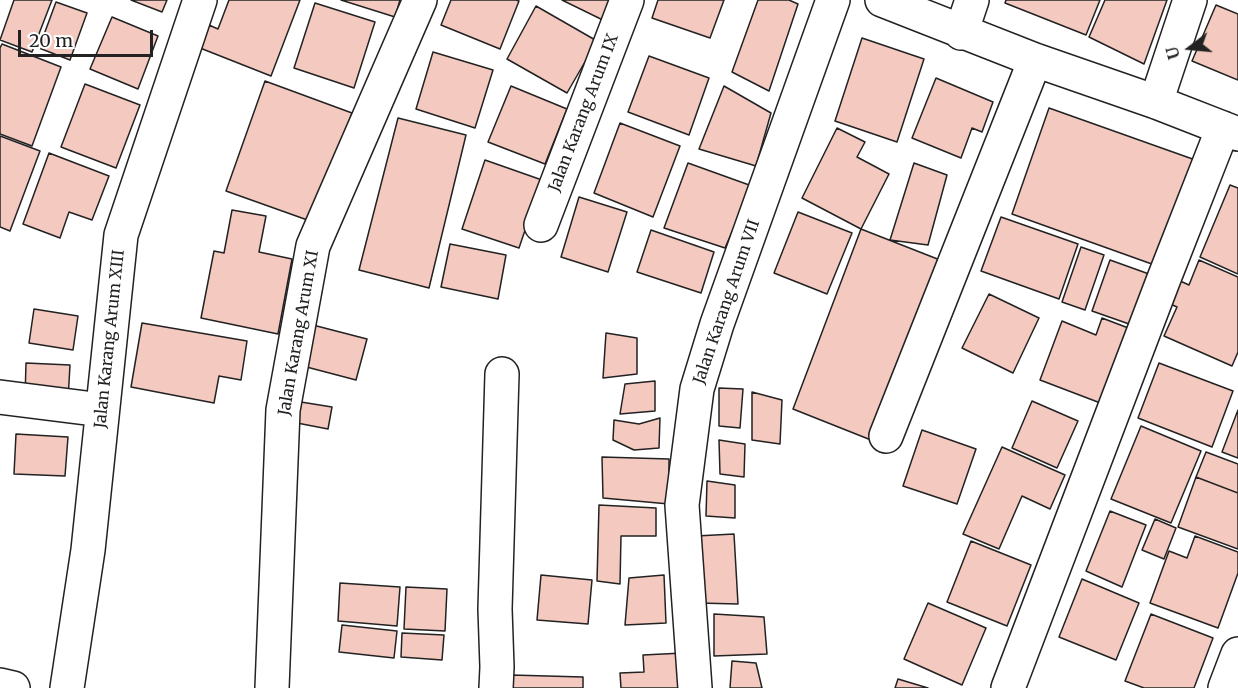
<!DOCTYPE html>
<style>
body{margin:0}
#map{position:relative;width:1238px;height:688px;overflow:hidden;background:#fff;font-family:Merriweather,serif}
canvas{display:block}
.north{position:absolute;left:1160px;top:18px;width:60px;height:60px;-webkit-text-stroke:4px #fff;paint-order:stroke;rotate:254deg;font-size:16px;font-weight:700;line-height:24px;text-align:center;color:#222}
.north::after{content:'';display:block;margin:auto;width:21px;height:27px;background:#222;clip-path:polygon(50% 0,100% 100%,50% 72%,0 100%)}
.scale{position:absolute;left:18px;top:30px;width:135px;height:27px;box-sizing:border-box;border:3px solid #222;border-top:0;padding-left:8px;font-size:18px;line-height:21px;white-space:nowrap;color:#222;-webkit-text-stroke:4px #fff;paint-order:stroke}
</style>
<div id="map">
<canvas width="1238" height="688"></canvas>
<div class="north">U</div>
<div class="scale">20 m</div>
</div>
<script>
const c = document.querySelector('canvas').getContext('2d');
c.lineJoin = 'round';
function fillPath(path, color) { c.fillStyle = color; c.fill(path, 'evenodd'); }
function stroke(path, color, width, dash) { c.strokeStyle = color; c.lineWidth = width; c.lineCap = dash ? 'butt' : 'round'; c.setLineDash(dash || []); c.stroke(path); }
function drawText(font, color, halo, rows, align = 'center') {
  c.font = font + ' Merriweather,serif'; c.lineWidth = 4.5; c.setLineDash([]); c.textBaseline = 'middle'; c.strokeStyle = halo; c.fillStyle = color; for (const [text, x, y, turn = 0] of rows) {
    c.save(); c.translate(x, y); c.rotate((+turn || 0) * Math.PI / 180); c.textAlign = isNaN(turn) ? turn : align; if (halo) c.strokeText(text, 0, 0); c.fillText(text, 0, 0); c.restore();
  }
}
const building = new Path2D(`
 M14,0H52L32,52L0,40Z
 M131,0H167L162,12Z
 M229,0H300L271,76L200,48L209,25L218,29Z
 M341,0H400L395,17Z
 M451,0H516L519,1L500,49L441,25Z
 M562,0H622L611,24Z
 M658,0H724L710,38L652,18Z
 M758,0H789L798,4L769,91L732,72Z
 M1006,0H1100L1086,35L1005,3Z
 M1105,0H1167L1144,64L1089,37Z
 M56,2L87,13L70,60L39,48Z
 M315,3L375,22L354,88L294,68Z
 M1216,5L1238,14V80L1192,61Z
 M536,6L597,41L567,93L507,59Z
 M112,17L158,36L138,89L90,69Z
 M862,38L924,59L897,142L835,121Z
 M2,44L61,67L32,146L0,134V48Z
 M433,52L493,70L475,128L416,109Z
 M649,56L709,78L689,135L628,112Z
 M936,78L993,102L982,132L972,128L961,158L912,138Z
 M265,81L352,113L313,222L226,191Z
 M85,84L140,105L116,168L61,147Z
 M511,86L567,109L545,164L488,142Z
 M724,86L771,113L756,166L699,149Z
 M1049,108L1201,162L1163,268L1012,214Z
 M398,118L466,135L429,288L359,270Z
 M620,123L680,146L653,217L594,193Z
 M837,128L865,142L857,157L889,174L861,229L802,198Z
 M0,136L40,151L10,231L0,227Z
 M49,153L109,176L92,220L69,212L60,238L23,224Z
 M485,160L542,180L519,248L462,229Z
 M688,163L752,186L725,248L664,228Z
 M914,163L947,175L928,245L890,240Z
 M1230,185L1238,188V274L1200,257Z
 M579,197L627,212L608,272L561,257Z
 M232,210L266,216L259,252L292,259L278,334L201,318L214,251L224,253Z
 M798,212L852,233L827,294L774,273Z
 M1001,217L1078,244L1059,299L981,271Z
 M861,229L940,260L871,440L793,409Z
 M651,230L714,252L701,293L637,272Z
 M450,244L506,255L498,299L441,287Z
 M1081,247L1104,255L1085,310L1062,302Z
 M1110,260L1149,274L1132,325L1092,311Z
 M1199,260L1238,277V352L1232,366L1164,336L1177,307L1168,303L1178,280L1189,285Z
 M989,294L1039,318L1013,373L962,348Z
 M34,309L78,316L73,350L29,343Z
 M1102,318L1131,329L1103,404L1040,380L1062,321L1096,335Z
 M142,323L247,341L241,380L219,376L214,403L131,387Z
 M309,324L367,339L356,380L299,365Z
 M606,333L637,338V374L603,378Z
 M26,363L70,365L68,400L25,398Z
 M1159,363L1233,391L1212,447L1138,418Z
 M655,381V411L620,414L625,384Z
 M719,388L743,389L740,428L719,426Z
 M752,392L782,400L780,444L752,440Z
 M1032,401L1078,421L1057,468L1012,448Z
 M301,402L332,407L328,429L297,423Z
 M1238,410V458L1222,452Z
 M660,418L659,448L634,450L613,440L614,420L639,424Z
 M1141,426L1201,451L1171,523L1111,499Z
 M922,430L976,449L957,504L903,486Z
 M16,434L68,437L65,476L14,474Z
 M719,440L745,444L744,477L720,474Z
 M1002,447L1065,475L1050,509L1022,496L999,549L963,534Z
 M1206,452L1238,464V493L1196,477Z
 M602,457L669,459V504L603,498Z
 M1196,477L1238,493V549L1178,527Z
 M707,481L735,485V518L706,516Z
 M599,505L656,508V536H621L620,584L597,581Z
 M1110,511L1146,525L1122,587L1086,571Z
 M1155,519L1176,528L1164,559L1142,550Z
 M734,534L738,604L698,603L696,536Z
 M1195,536L1238,552V573L1218,628L1150,603L1169,551L1187,558Z
 M971,541L1031,565L1007,626L947,602Z
 M541,575L592,580L588,624L537,620Z
 M664,575L666,623L625,625L629,578Z
 M1082,579L1139,603L1116,660L1059,637Z
 M340,583L400,587L397,626L338,621Z
 M406,587L447,589L445,631L404,629Z
 M928,603L986,628L962,685L904,659Z
 M714,614L764,617L767,654L714,656Z
 M1151,614L1213,638L1194,688H1144L1125,681Z
 M342,625L397,631L394,658L339,652Z
 M402,633L444,635L442,660L401,657Z
 M683,653L685,688H621L620,673L644,672L643,655Z
 M732,661L756,663L762,688H730Z
 M511,675L583,677V688H510Z
 M898,679L928,688H895Z`);
fillPath(building, '#f3c9c0');
stroke(building, '#222', 1.5);
const street = new Path2D(`
 M882,0L1035,60L1156,102L1238,134
 M961,33L972,0
 M1156,102L1190,0
 M541,225L627,0
 M0,397L102,410
 M886,436L1035,60
 M0,685L13,688
 M67,688L88,550L121,235L200,0
 M272,688L283,410L313,246L420,0
 M496,688L497,667L495,609L502,374
 M695,688L682,505L697,389L717,324L833,0
 M1008,688L1163,281L1223,128
 M1225,688L1238,654`);
stroke(street, '#222', 36);
stroke(street, '#fff', 33);
drawText('16px', '#222', '#fff', [
 ["Jalan Karang Arum IX",584,113,-69],
 ["Jalan Karang Arum VII",727,302,-71],
 ["Jalan Karang Arum XI",299,333,-80],
 ["Jalan Karang Arum XIII",110,339,-84]
]);
</script>
